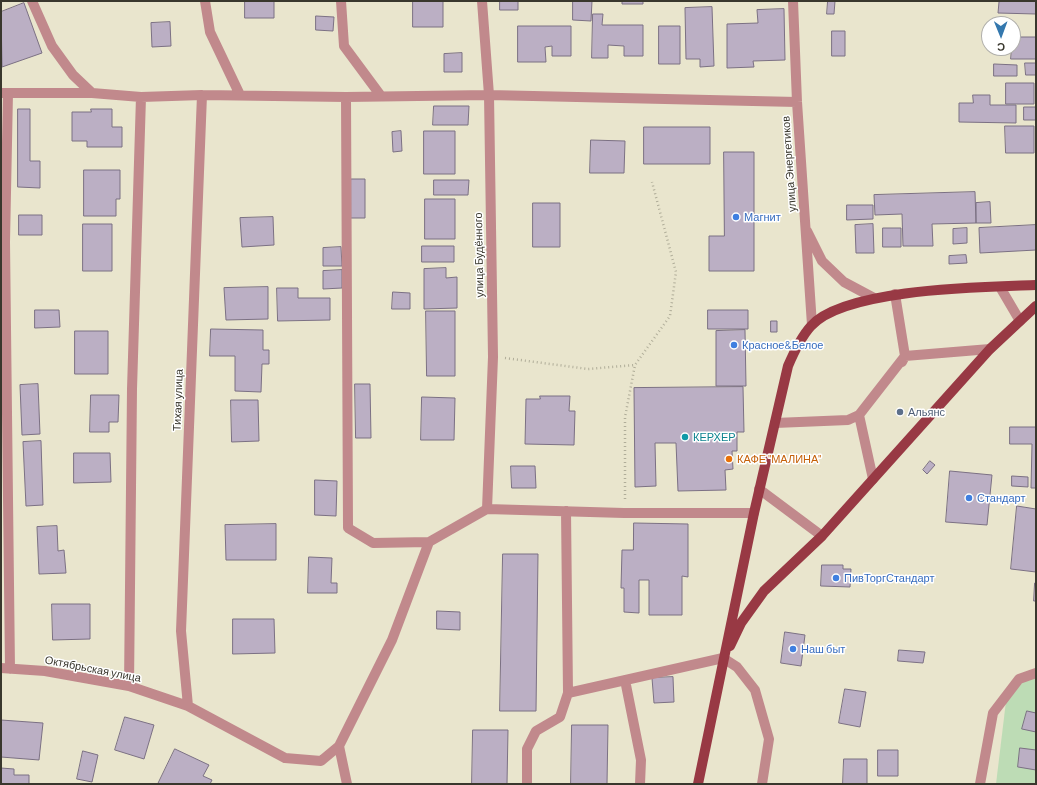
<!DOCTYPE html>
<meta charset="utf-8">
<style>
body{margin:0}
#map{position:relative;width:1037px;height:785px;overflow:hidden;background:#e9e5cd;font-family:Barlow,sans-serif}
canvas{display:block}
.frame{position:absolute;inset:0;border:2px solid #39372d;pointer-events:none}
.north{position:absolute;left:981px;top:16px;width:40px;height:40px;box-sizing:border-box;background:#fff;border:1px solid #b0afab;border-radius:50%;rotate:179deg;font-size:11px;font-weight:700;line-height:16px;text-align:center;color:#39372d}
.north::after{content:'';display:block;margin:auto;width:14px;height:18px;background:#3478ae;clip-path:polygon(50% 0,100% 100%,50% 72%,0 100%)}
</style>
<div id="map">
<canvas width="1037" height="785"></canvas>
<div class="frame"></div>
<div class="north">С</div>
</div>
<script>
const c = document.querySelector('canvas').getContext('2d');
c.lineJoin = 'round';
function fillPath(path, color) { c.fillStyle = color; c.fill(path, 'evenodd'); }
function stroke(path, color, width, dash) { c.strokeStyle = color; c.lineWidth = width; c.lineCap = dash ? 'butt' : 'round'; c.setLineDash(dash || []); c.stroke(path); }
function drawText(font, color, halo, rows, align = 'center') {
  c.font = font + ' Barlow,sans-serif'; c.lineWidth = 3; c.setLineDash([]); c.textBaseline = 'middle'; c.strokeStyle = halo; c.fillStyle = color; for (const [text, x, y, turn = 0] of rows) {
    c.save(); c.translate(x, y); c.rotate((+turn || 0) * Math.PI / 180); c.textAlign = isNaN(turn) ? turn : align; if (halo) c.strokeText(text, 0, 0); c.fillText(text, 0, 0); c.restore();
  }
}
fillPath(new Path2D(`
 M1036,668V784H996L1007,693Z`), '#bddcb5');
const building = new Path2D(`
 M245,1H274V18H245Z
 M413,1H443V27H413Z
 M500,1H518V10H500Z
 M573,1H592L591,21L573,20Z
 M609,1H643V4H622V1Z
 M828,1H835L834,14H827Z
 M1010,1H1036V14L998,13L999,2Z
 M24,3L42,53L2,67L1,12Z
 M712,7L714,66L700,67V59H686L685,8Z
 M784,9L785,60L753,61L754,67L727,68V24L758,23L757,10Z
 M593,14H603L602,25H643V56H624V46L608,45V58H592Z
 M316,16L334,17L333,31L316,30Z
 M170,22L171,46L152,47L151,23Z
 M518,26H571V56H552V46L545,47L546,62H518Z
 M659,26H680V64H659Z
 M832,31H845V56H832Z
 M1013,37H1036V59H1011Z
 M462,53V72H444V54Z
 M1025,63H1036V75H1026Z
 M994,64L1017,65V76H994Z
 M1006,83H1034V104H1006Z
 M973,95H990V105H1016V123L959,122V103H973Z
 M434,106H469L468,125H433Z
 M1024,107H1036V120H1024Z
 M18,109H30V161H40V188L18,187Z
 M91,109H112V127H122V147H87V141H72V112H91Z
 M1005,126H1034V153H1006Z
 M644,127H710V164H644Z
 M401,131L402,151L393,152L392,132Z
 M424,131H455V174H424Z
 M591,140L625,141L624,173H590Z
 M724,152H754V271H709V236H724Z
 M84,170H120V199H116V216H84Z
 M351,179H365V218H351Z
 M434,180H469L468,195H434Z
 M975,192L976,223L932,224L933,246H903L902,214L875,215L874,195Z
 M425,199H455V239H425Z
 M990,202L991,223H976V203Z
 M533,203H560V247H533Z
 M847,205H873V219L847,220Z
 M19,215H42V235H19Z
 M273,217L274,245L242,247L240,218Z
 M83,224H112V271H83Z
 M873,224L874,253H856L855,225Z
 M1036,225V250L980,253L979,228Z
 M883,228H901V247H883Z
 M967,228V243L953,244V229Z
 M422,246H454V262H422Z
 M341,247L342,266H323V248Z
 M966,255L967,263L949,264V256Z
 M446,268V278L457,277V308L424,309V269Z
 M342,270V288L323,289V271Z
 M268,287V319L226,320L224,288Z
 M277,288H298V298H330V320L278,321Z
 M393,292L410,293V309H392Z
 M35,310H59L60,327L35,328Z
 M708,310H748V329H708Z
 M426,311H455V376H427Z
 M771,321H777V332H771Z
 M211,329L263,330V350H269V364H262L261,392L235,391V356H210Z
 M745,330L746,386H716V331Z
 M75,331H108V374H75Z
 M38,384L40,434L22,435L20,385Z
 M355,384H370L371,438H356Z
 M743,387L744,432H737V451H732L733,469L725,470L726,490L678,491L676,443H655L656,486L635,487L634,388Z
 M91,395H119L118,422H109V432H90Z
 M540,396H570L569,411H575L574,445L525,444L526,399H540Z
 M422,397L455,398L454,440H421Z
 M231,400H258L259,441L232,442Z
 M1010,427H1036V488H1031L1032,444H1010Z
 M41,441L43,505L26,506L23,442Z
 M74,453H110L111,482L74,483Z
 M930,461L935,465L927,474L923,470Z
 M511,466H535L536,488H512Z
 M950,471L992,475L987,525L946,522Z
 M1012,476L1028,477V487L1012,486Z
 M315,480L337,481L336,516L315,515Z
 M1017,506L1036,509V572L1011,569Z
 M634,523L688,524V577L682,576V615H649V580H639V613L624,612V588H621L622,550H633Z
 M276,524V560H226L225,525Z
 M57,526L58,551L64,550L66,573L39,574L37,527Z
 M503,554H538L536,711H500Z
 M309,557L332,558L331,583H337V593H308Z
 M822,565H843V569H851L850,587L821,586Z
 M1035,583H1036V601H1034Z
 M52,604H90V639L53,640Z
 M437,611L460,612V630L437,629Z
 M233,619H274L275,653L233,654Z
 M785,632L805,635L801,666L781,663Z
 M899,650L925,652L923,663L898,661Z
 M673,677L674,702L654,703L652,678Z
 M845,689L866,692L860,727L839,723Z
 M1027,711L1036,713V732L1022,729Z
 M125,717L154,725L144,759L115,750Z
 M1,720L43,723L39,760L1,757Z
 M572,725H608L607,784H571Z
 M473,730H508L507,784H472Z
 M1020,748L1036,750V770L1018,767Z
 M175,749L209,765L203,776L212,780L210,784H158Z
 M878,750H898V776H878Z
 M83,751L98,755L92,782L77,779Z
 M844,759H867V784H843Z
 M1,768L14,769V775H29V784H1Z`);
fillPath(building, '#bbafc4');
stroke(building, '#7b7083', 1);
stroke(new Path2D(`
 M505,358L588,369L635,365L670,316L676,272L652,182
 M625,499V417L635,365`), '#b0ad99', 2.5, [1, 3]);
stroke(new Path2D(`
 M32,1L52,46L73,75L92,93
 M205,1L210,32L240,95
 M341,1L344,46L381,96
 M482,1L489,95L493,357L487,509
 M793,1L797,102L812,325
 M1,93H92L141,97L202,95L346,97L489,95L797,102
 M8,93L5,242L10,669
 M346,97L348,528L373,543L429,542
 M807,231L822,261L844,282L874,298
 M1000,287L1020,321
 M895,294L905,356L902,362
 M775,423L848,420L859,415L863,410
 M873,479L859,415L905,356L990,349
 M759,489L822,536
 M1,668L45,671L129,686L188,706L285,758L321,761L339,746L392,640L429,542L487,509L624,513H754
 M625,680L641,760L640,784
 M129,686L132,389L141,97
 M568,693L723,658L737,667L755,690L769,739L762,784
 M188,706L181,631L202,95
 M339,746L347,784
 M527,784V749L536,731L560,717L568,693L566,511
 M980,784L993,713L1019,679L1036,673`), '#c1898c', 10);
stroke(new Path2D(`
 M730,646L741,623L764,591L822,536L990,349L1036,306
 M698,784L754,513L788,366C794,352 801,337 811,326C845,288 985,287 1036,285`), '#983944', 10);
for (const [x, y, r, color] of [
 [736,217,4,"#3f7fe0"],
 [734,345,4,"#3f7fe0"],
 [900,412,4,"#5c6f8a"],
 [685,437,4,"#0f9aa8"],
 [729,459,4,"#e8710a"],
 [969,498,4,"#3f7fe0"],
 [836,578,4,"#3f7fe0"],
 [793,649,4,"#3f7fe0"]
]) { const dot = new Path2D(); dot.arc(x, y, r, 0, 2 * Math.PI); c.fillStyle = color; c.fill(dot); stroke(dot, '#fff', 1.5); }
drawText('11px', '#39372d', '#fff', [
 ["улица Энергетиков",789,164,-94],
 ["улица Будённого",479,255,-91],
 ["Тихая улица",178,400,-88],
 ["Октябрьская улица",93,669,11]
]);
drawText('11px', '#366cbe', '#fff', [
 ["Магнит",744,217],
 ["Красное&Белое",742,345],
 ["Стандарт",977,498],
 ["ПивТоргСтандарт",844,578],
 ["Наш быт",801,649]
], 'left');
drawText('11px', '#4e5e75', '#fff', [
 ["Альянс",908,412]
], 'left');
drawText('11px', '#0d838f', '#fff', [
 ["КЕРХЕР",693,437]
], 'left');
drawText('11px', '#c56008', '#fff', [
 ["КАФЕ \"МАЛИНА\"",737,459]
], 'left');
</script>
